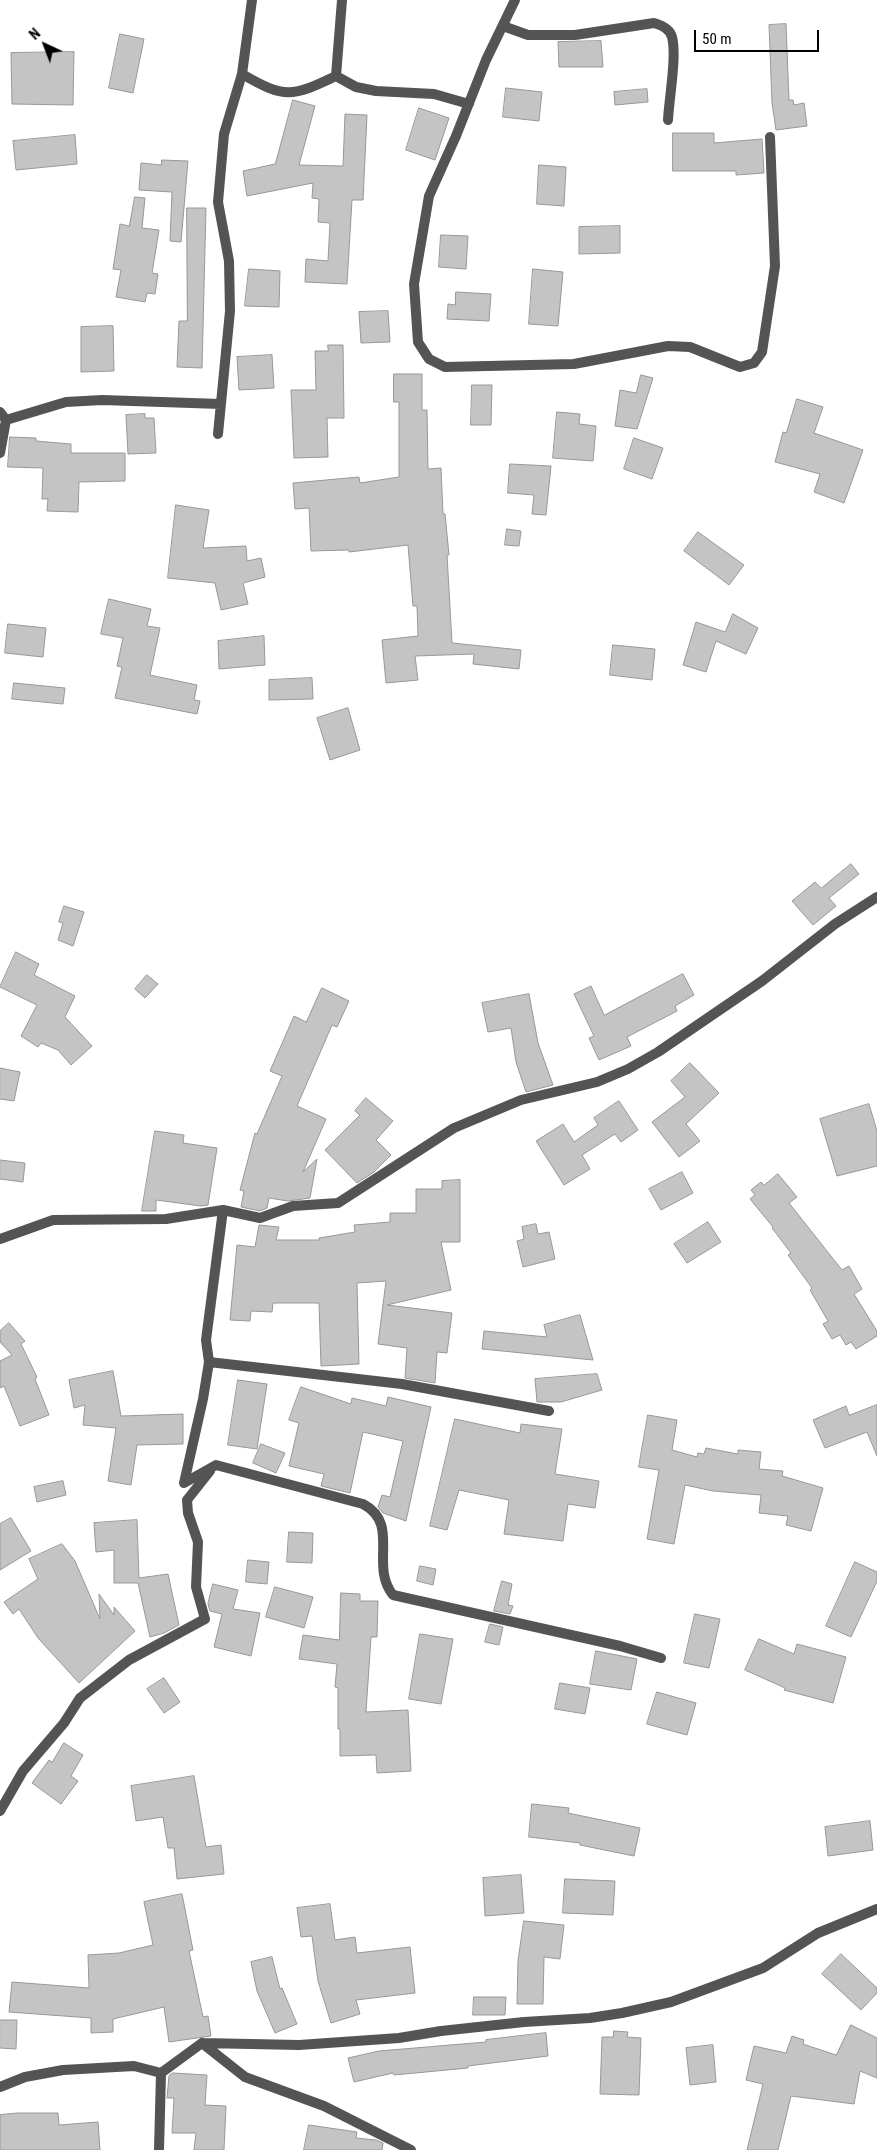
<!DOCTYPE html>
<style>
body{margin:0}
#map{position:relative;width:877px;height:2150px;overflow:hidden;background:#fff;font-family:"Roboto Condensed",sans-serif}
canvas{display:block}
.north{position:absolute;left:20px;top:20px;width:50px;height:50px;-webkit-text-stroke:4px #fff;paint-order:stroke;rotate:317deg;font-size:14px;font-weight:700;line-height:20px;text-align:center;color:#000}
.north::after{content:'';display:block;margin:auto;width:18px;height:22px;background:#000;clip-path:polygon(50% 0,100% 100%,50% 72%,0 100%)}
.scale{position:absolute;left:694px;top:30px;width:125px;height:22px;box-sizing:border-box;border:2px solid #000;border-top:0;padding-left:6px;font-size:15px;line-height:18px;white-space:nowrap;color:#000;-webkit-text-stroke:4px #fff;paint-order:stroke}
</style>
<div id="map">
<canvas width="877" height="2150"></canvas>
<div class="north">N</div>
<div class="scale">50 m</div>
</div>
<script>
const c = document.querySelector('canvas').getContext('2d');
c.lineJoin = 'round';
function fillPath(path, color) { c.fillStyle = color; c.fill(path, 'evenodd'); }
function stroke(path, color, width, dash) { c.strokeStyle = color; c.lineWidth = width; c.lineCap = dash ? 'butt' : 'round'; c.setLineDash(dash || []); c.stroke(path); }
const building = new Path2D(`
 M786,24L789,100H793L794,105L804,103L807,126L776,130L772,103L769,25Z
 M120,34L144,39L133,93L109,88Z
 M601,41L603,67H559L558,42Z
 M74,52L73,105L12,104L11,53Z
 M506,88L542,92L539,121L503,117Z
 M647,89L648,102L615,105L614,92Z
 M293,100L315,106L299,165L343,166L345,114L367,115L363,200H352L347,284L305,282L306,259L328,261L330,223L318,222L319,199L312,198L313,183L247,196L243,171L275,164Z
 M419,108L449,118L435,160L406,150Z
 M673,133H714V143L762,139L764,173L736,175V171H673Z
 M75,135L77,164L16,170L13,141Z
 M162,160L188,161L181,242L170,241L172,192L139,190L141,163L161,165Z
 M539,165L566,167L564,206L537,204Z
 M135,197L145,198L142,228L159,230L152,273L158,274L155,294L147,293L145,302L116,297L121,270L113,269L120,224L129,226Z
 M187,208H206L202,368L177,367L179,321H187Z
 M620,226V253L579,254V227Z
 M441,235L468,236L466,269L439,267Z
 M249,269L280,271L279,307L245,306Z
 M533,269L563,272L558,326L529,324Z
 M456,292L491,294L489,321L447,319L448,304L455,305Z
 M388,311L390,342L361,343L359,312Z
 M113,326L114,371L81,372V327Z
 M328,345H343L344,418H327L328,457L294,458L291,390H316L315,351H328Z
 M272,355L274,388L239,390L237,357Z
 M394,374H422V410H427L428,469L441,468L443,514H445L449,555H447L452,643L521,650L519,669L473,664L474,654L415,656L418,680L386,683L382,640L418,636L417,606H413L408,545L349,552V550L311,551L309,508L295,509L293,483L359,477L360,483L399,477V402H394Z
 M641,375L653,378L637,429L615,426L620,390L636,393Z
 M472,385H492L491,425H471Z
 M797,399L823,407L814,433L863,450L844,503L814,492L820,474L775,462L783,432L786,433Z
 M557,412L580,414L579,424L596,426L593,461L553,458Z
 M145,414V418H154L156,453L128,454L126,415Z
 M10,437L36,438V441L71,444V453H125V481L79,482L78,512L47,511L48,499H42L43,468L8,467Z
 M634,438L663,448L652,479L624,469Z
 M510,464L551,466L546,515L532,514L534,495L508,493Z
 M176,505L209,510L203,548L246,546L247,561L261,558L265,577L243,583L248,604L221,610L215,583L168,578Z
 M507,529L521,531L519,546L505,545Z
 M698,532L744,565L729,585L684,551Z
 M109,599L151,609L147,626L160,628L150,675L197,685L194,700L200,701L197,714L115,698L122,667L117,666L123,638L101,634Z
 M733,614L758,628L746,654L716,641L706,672L683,665L696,622L725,632Z
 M8,624L46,628L43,657L5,653Z
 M264,636L265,665L219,669L218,641Z
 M613,645L655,649L652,680L610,675Z
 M312,678L313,699L269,700V680Z
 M14,683L65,688L63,704L12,699Z
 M348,708L360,750L330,760L317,718Z
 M851,864L859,874L829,898L836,906L813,925L792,901L815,882L821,888Z
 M64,906L84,912L73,946L58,940L63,923L59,922Z
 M16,952L39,964L34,975L75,996L65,1017L92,1046L71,1065L58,1050L41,1043L38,1047L21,1036L37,1005L0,987Z
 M683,974L694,995L675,1006L677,1011L627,1037L631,1046L599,1060L589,1038L594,1036L574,994L591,986L604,1015Z
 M147,975L158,984L145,998L135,989Z
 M322,988L349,1001L337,1027L332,1025L297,1106L326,1119L303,1172L317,1159L310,1198L288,1201L269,1198L267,1208L260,1211L241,1207L244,1191L240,1190L255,1133L257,1134L282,1076L270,1071L294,1016L306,1022Z
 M529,994L538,1043L553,1085L526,1092L516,1062L511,1028L488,1032L482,1003Z
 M690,1063L719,1093L686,1124L700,1141L679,1157L652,1122L685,1097L671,1081Z
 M0,1068L20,1072L14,1101L0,1099Z
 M366,1098L393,1121L376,1140L391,1155L374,1172L357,1183L325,1150L360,1115L355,1111Z
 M619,1101L638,1130L621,1142L615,1134L582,1155L590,1169L564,1185L536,1141L563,1124L574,1142L598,1125L594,1118Z
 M869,1104L877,1131V1166L837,1176L820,1119Z
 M155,1131L184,1135L183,1143L217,1148L208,1205L201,1206L156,1200V1211H142Z
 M0,1160L25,1163L23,1182L0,1179Z
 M682,1172L693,1193L661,1210L649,1189Z
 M778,1174L797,1197L789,1203L842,1270L849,1266L862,1289L854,1294L877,1331V1336L856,1349L851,1342L846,1345L840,1335L832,1339L823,1324L828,1321L810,1290L812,1288L788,1255L791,1253L772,1228L773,1227L750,1199L755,1195L751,1190L761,1182L764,1185Z
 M460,1180V1242H441L451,1290L387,1305L452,1313L447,1353L437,1352L435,1383L405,1378L407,1348L378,1344L386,1281L357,1283L359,1364L321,1366L319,1303H273L272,1312L251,1311L250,1321L230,1320L237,1245L255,1247L259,1225L279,1227L276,1240H319V1238L355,1232L354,1225L390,1222V1213H416V1189H442V1181Z
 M708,1222L721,1242L687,1263L674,1244Z
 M536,1224L538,1234L549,1232L555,1259L523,1267L517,1241L524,1239L522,1227Z
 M580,1315L593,1360L482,1349L484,1331L547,1337L544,1325Z
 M9,1323L25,1341L21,1344L37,1377L35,1379L49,1415L20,1426L4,1386L0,1388V1361L12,1355L0,1342V1331Z
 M113,1371L121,1416L183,1414V1444L137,1445L131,1485L108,1481L116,1428L83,1425L85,1405L74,1408L69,1380Z
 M597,1374L602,1390L561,1402H537L535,1379Z
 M238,1380L267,1384L257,1449L228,1445Z
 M301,1387L351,1404L352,1398L386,1406L388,1397L431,1407L406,1521L383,1513L378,1507L382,1495L390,1497L403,1441L363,1432L350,1493L321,1486L324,1474L289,1466L299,1423L289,1420Z
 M877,1405V1456L867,1432L825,1448L813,1420L846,1406L849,1415Z
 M648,1415L677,1420L672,1450L697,1457L698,1453L704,1454L706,1448L738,1454V1450L761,1452L759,1469L783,1471L782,1476L823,1488L811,1531L786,1525L788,1516L759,1513L761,1495L713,1491L685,1485L674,1544L647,1539L659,1470L639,1467Z
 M455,1419L520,1433L521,1424L562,1429L555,1474L599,1481L595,1508L568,1504L563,1541L504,1534L509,1500L459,1490L447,1530L430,1526Z
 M261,1444L285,1453L276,1473L253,1463Z
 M63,1481L66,1495L37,1502L34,1487Z
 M11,1518L31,1551L0,1570V1524Z
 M137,1520L139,1578L168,1574L179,1625L164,1633L150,1637L138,1583H114V1550L96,1552L94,1523Z
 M289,1532L313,1533L312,1563L287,1562Z
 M62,1544L75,1561L100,1619L99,1594L114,1615V1607L135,1631L79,1683L38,1638L19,1609L13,1614L4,1602L38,1579L29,1559Z
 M248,1560L269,1562L267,1584L246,1582Z
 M855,1562L877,1572V1581L851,1637L826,1626Z
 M420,1566L436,1569L433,1585L417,1581Z
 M502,1581L512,1584L508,1605L513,1606L510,1614L494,1611Z
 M213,1584L238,1590L233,1609L260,1613L251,1656L214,1647L222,1614L210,1611L208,1604Z
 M275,1587L313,1597L304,1628L266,1617Z
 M341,1593L360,1594V1601H378L377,1637H371L366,1712L408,1710L411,1771L377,1773L376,1755L340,1756V1729H338V1688L335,1687L337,1664L299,1659L303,1635L339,1640Z
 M695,1614L720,1619L709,1668L684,1663Z
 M490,1624L503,1627L499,1645L485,1642Z
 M420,1634L453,1639L441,1704L409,1699Z
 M759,1639L794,1654L797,1644L846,1657L833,1703L784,1690L785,1688L745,1670Z
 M596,1651L637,1659L631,1690L590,1684Z
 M164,1678L180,1702L164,1713L147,1689Z
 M560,1683L590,1688L585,1714L555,1709Z
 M657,1692L696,1703L687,1735L647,1724Z
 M64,1743L83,1755L71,1776L78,1781L61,1804L32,1783L49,1760L52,1762Z
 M194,1776L206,1847L221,1845L224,1874L177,1879L174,1848H168L163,1817L136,1821L131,1786Z
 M532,1804L569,1808L568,1813L640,1828L634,1856L580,1845V1843L529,1837Z
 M870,1821L873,1850L828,1856L825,1827Z
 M521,1875L524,1913L485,1916L483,1878Z
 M565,1879L615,1881L613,1915L563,1913Z
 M182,1894L193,1950L189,1951L203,2017L208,2016L211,2036L169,2042L164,2007L113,2019V2032L91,2033V2018L9,2012L12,1982L89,1988L88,1955L119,1953L153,1945L144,1902Z
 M330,1904L335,1940L355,1937L357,1953L410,1947L415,1993L356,2000L360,2014L331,2023L318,1981L312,1936L301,1937L297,1908Z
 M524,1921L564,1925L560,1959L544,1957L543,2004H517L518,1961Z
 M841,1954L877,1988V1993L861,2010L822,1974Z
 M272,1957L280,1989L282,1988L297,2024L275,2033L257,1991L251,1962Z
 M474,1997H506L505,2015H473Z
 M0,2020H17L16,2049L0,2048Z
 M851,2025L877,2038V2078L860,2071L854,2104L791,2096L778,2150H747L763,2084L746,2080L754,2046L786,2053L792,2036L804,2040L803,2044L836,2055Z
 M614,2031L628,2032L627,2037L641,2038L639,2095L600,2094L602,2037H613Z
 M546,2033L548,2056L468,2066V2068L394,2075L393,2073L354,2082L348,2058L379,2051L486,2042V2040Z
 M713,2045L716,2082L690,2085L686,2048Z
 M173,2073L207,2075L205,2105L226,2106L224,2150H194L196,2133H172L174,2098H167L169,2076Z
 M18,2113H58L59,2125L98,2122L100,2150H0V2115Z
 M309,2125L357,2132L356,2138L376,2140L383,2143L382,2150H304Z`);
fillPath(building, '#c4c4c4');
stroke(building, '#989898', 1);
stroke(new Path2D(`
 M515,0L486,60L456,136L429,196L414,284L418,342L429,359L445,367L574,364L668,346L690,347L740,367L754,363L762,352L775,266L770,137
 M503,26L528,35H575L654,23C661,25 670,29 672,37C677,56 669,99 668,120
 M242,74C285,99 292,97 336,76
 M336,76L356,87L376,91L434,94L469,104
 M336,76L342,0
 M0,412L6,420L0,453
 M6,420L66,402L102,400L221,404
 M218,434L230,311L229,261L218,202L224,134L242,74L252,0
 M223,1210L206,1340L209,1362L203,1399L184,1483L216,1465L363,1504C401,1524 369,1565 393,1595L620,1646L661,1658
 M0,1239L53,1220L166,1219L223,1210L260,1218L293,1206L338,1203L454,1128L521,1100L597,1082L628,1069L658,1052L762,981L835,924L877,897
 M209,1362L402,1384L549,1411
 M0,1811L23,1771L64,1723L80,1698L129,1660L205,1619L196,1587L198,1542L188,1513L187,1500L210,1471
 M202,2043L299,2045L399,2038L441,2031L524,2022L590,2018L622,2013L671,2002L763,1968L818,1933L877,1909
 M0,2087L25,2077L63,2070L134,2066L161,2073L202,2043L245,2077L324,2106L411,2150
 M159,2150L161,2073`), '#545454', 10);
</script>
